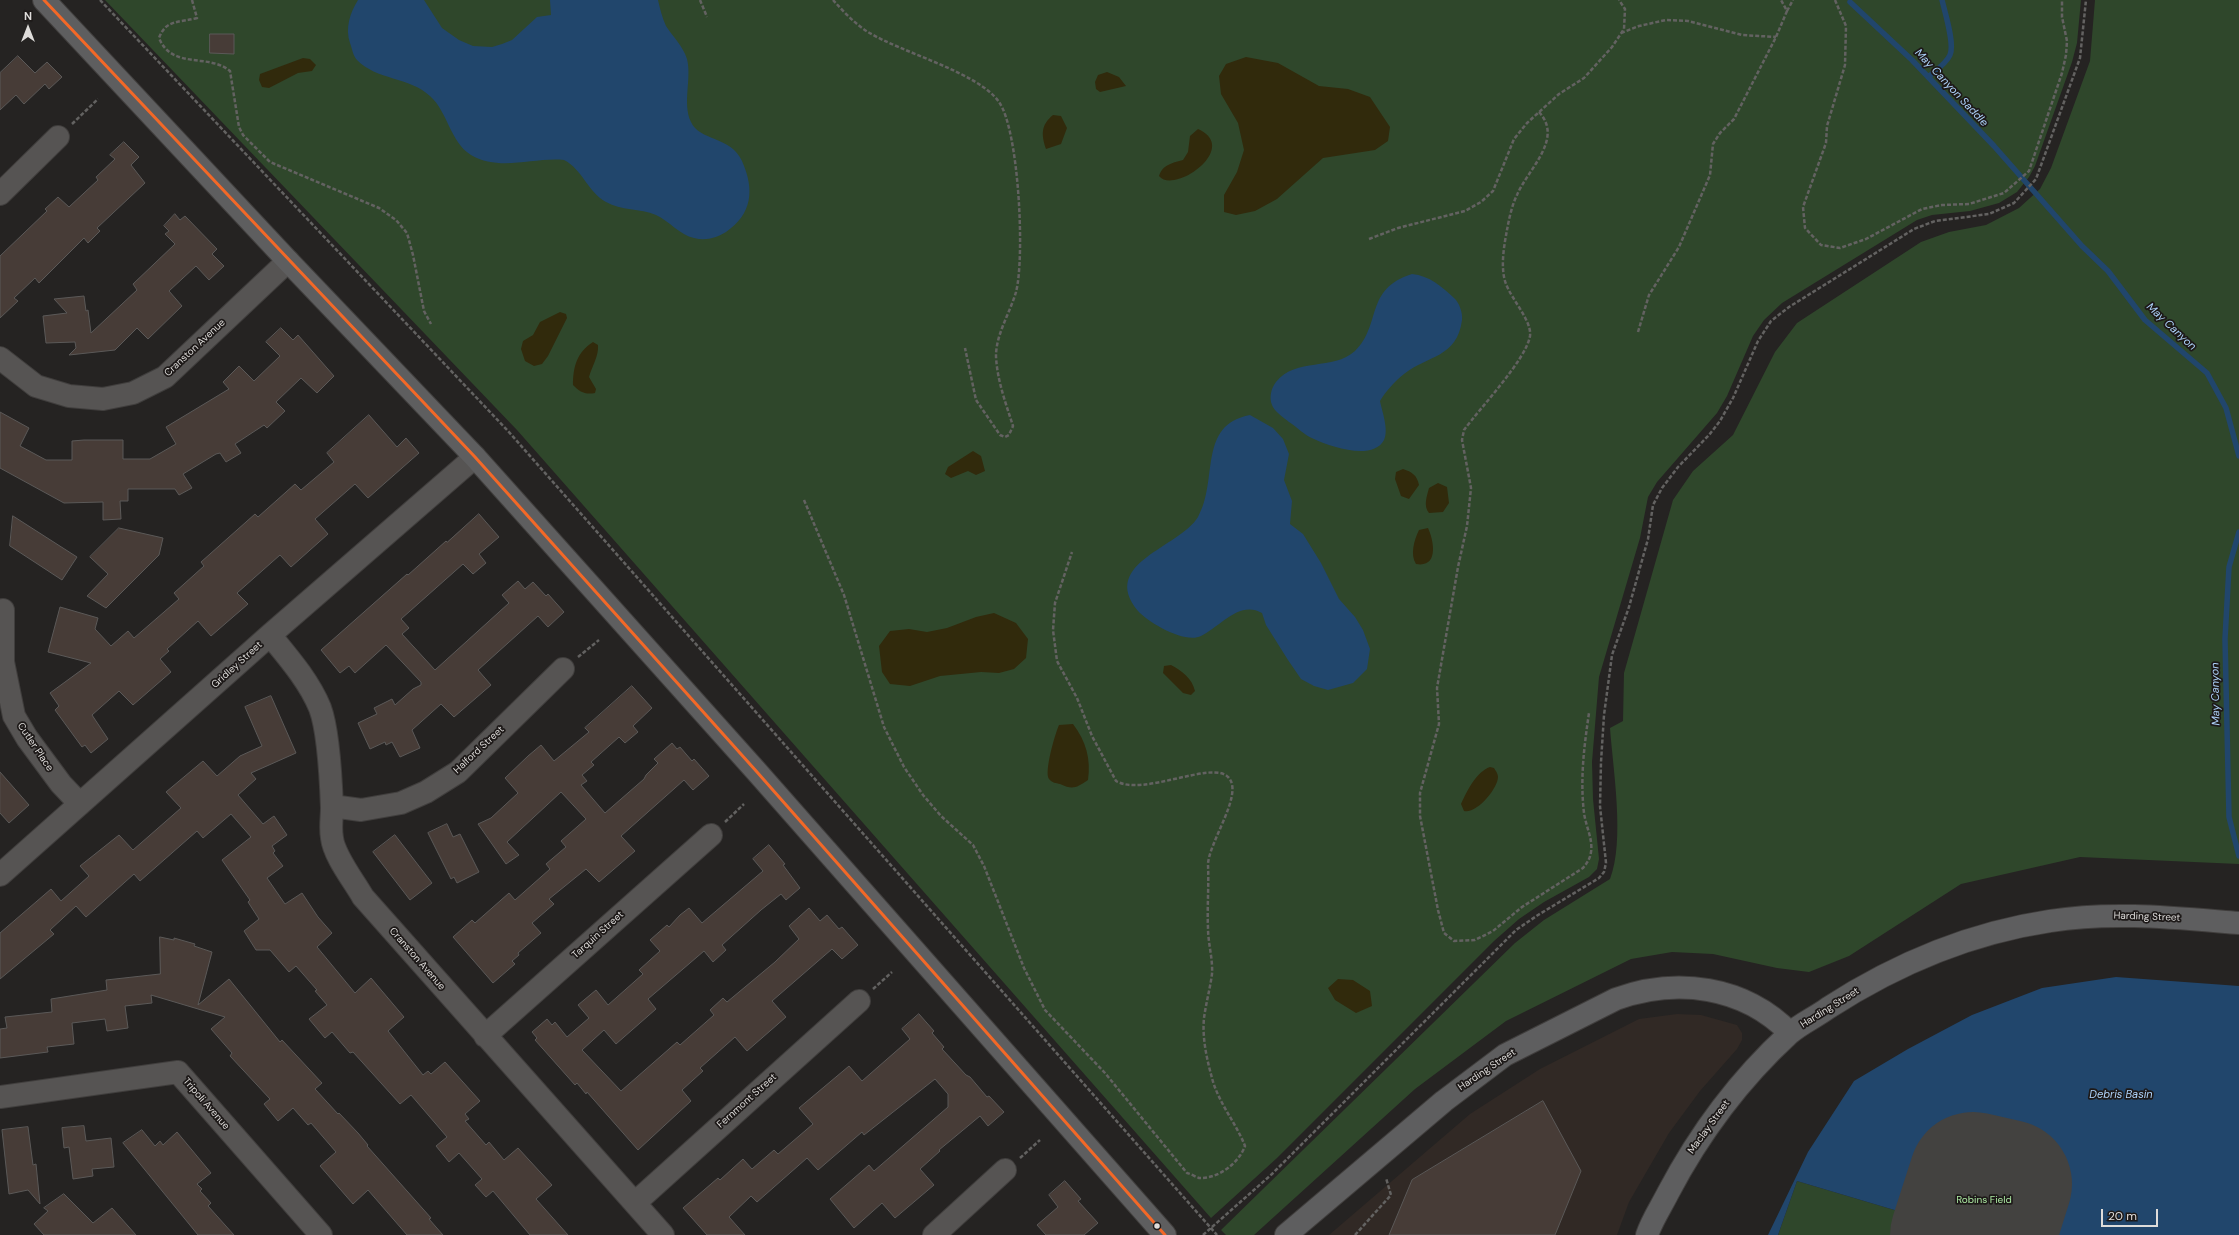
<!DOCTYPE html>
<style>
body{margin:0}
#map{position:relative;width:2239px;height:1235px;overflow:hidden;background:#252322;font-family:"DM Sans",sans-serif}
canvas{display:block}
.north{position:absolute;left:8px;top:8px;width:40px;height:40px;-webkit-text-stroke:3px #1d1918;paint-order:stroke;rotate:0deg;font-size:11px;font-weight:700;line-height:16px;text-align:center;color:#dedcda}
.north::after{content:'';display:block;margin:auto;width:14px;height:18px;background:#dedcda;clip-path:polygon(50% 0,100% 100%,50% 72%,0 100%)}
.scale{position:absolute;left:2101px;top:1209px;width:57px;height:18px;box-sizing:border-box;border:2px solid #dedcda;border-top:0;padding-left:5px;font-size:12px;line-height:14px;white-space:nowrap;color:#dedcda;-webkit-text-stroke:3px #1d1918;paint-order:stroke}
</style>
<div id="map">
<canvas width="2239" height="1235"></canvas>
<div class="north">N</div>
<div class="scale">20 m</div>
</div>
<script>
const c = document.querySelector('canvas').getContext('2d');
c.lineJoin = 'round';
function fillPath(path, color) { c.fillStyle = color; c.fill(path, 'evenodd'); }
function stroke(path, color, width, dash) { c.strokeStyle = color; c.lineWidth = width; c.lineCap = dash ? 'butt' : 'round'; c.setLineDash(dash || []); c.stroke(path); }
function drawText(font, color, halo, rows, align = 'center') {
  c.font = font + ' "DM Sans",sans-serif'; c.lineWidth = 3.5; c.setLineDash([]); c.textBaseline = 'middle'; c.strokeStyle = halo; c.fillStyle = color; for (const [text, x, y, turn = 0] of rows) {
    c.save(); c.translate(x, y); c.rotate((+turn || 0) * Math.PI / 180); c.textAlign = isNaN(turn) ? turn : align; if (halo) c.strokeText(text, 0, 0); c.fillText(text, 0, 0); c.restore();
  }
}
fillPath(new Path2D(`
 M1677,1014L1701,1015L1737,1025L1742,1033V1040L1737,1049L1700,1091L1669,1133L1629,1202L1617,1235H1329L1470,1114L1540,1069L1639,1019Z`), '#312925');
fillPath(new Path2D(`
 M105,0H2081L2077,43L2072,62L2035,166L2029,177L2017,192L1999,203L1970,211L1932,215L1917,220L1782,303L1764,320L1753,336L1727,396L1717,413L1657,482L1648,497L1640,538L1599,677L1592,762L1593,799L1599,859L1597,869L1589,877L1544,902L1519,919L1494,941L1277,1158L1211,1218L517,430Z
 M2095,0H2239V864L2080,857L1961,884L1849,956L1809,972L1777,968L1713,954L1672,952L1631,959L1506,1021L1415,1089L1254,1235H1226L1221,1230L1515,943L1544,920L1610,879C1625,841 1613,770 1610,728L1623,721L1624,673L1673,500L1693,471L1733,435L1775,352L1797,323L1921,242L1949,232L1986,225L2019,208L2040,189L2051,168L2090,61Z
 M1960,1157L2037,1178L2018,1235H1778L1797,1181L1938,1223Z`), '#2f472b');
fillPath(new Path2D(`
 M1246,57L1278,63L1319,86L1348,89L1370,97L1390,127L1388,141L1375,150L1323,158L1277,199L1255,211L1236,215L1224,212V195L1237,172L1244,150L1238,123L1221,94L1219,76L1226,64Z
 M303,58L310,59L316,65L312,71L298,73L269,88L262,87L259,80L260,74Z
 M1107,72L1119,77L1126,86L1100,92L1096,89L1095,82L1098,75Z
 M1053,115L1061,116L1067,128L1061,144L1046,149C1041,134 1041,125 1053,115Z
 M1198,129C1241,148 1174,195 1159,176C1163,164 1173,163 1183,160L1188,152L1190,136Z
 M560,312L566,314L567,318L548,356L542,364L534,366L525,361L521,349L523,341L533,335L540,322Z
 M593,342L598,345C599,356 592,366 589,377L596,389L595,393C585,395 580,392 573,385C573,367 577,352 593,342Z
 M973,451L981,456L985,471L976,475L968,471L951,478L945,474L948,467Z
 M1403,469C1412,472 1417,475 1419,485L1409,499L1401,496L1395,479L1396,472Z
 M1438,483L1447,487L1449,503L1443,512L1429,513C1423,506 1427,496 1429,488Z
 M1428,528C1434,541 1439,568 1416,564C1410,555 1414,540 1419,530Z
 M994,613L1016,623L1028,639L1026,658L1014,669L999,673L981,672L940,676L910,686L890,684L882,672L879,646L890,631L909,629L927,632L947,628L976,617Z
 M1171,665C1182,671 1192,678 1195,691L1191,695L1183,693L1163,673L1164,666Z
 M1073,724C1086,741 1091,759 1088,780C1076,788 1073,790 1060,784C1056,783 1052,783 1049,779C1044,772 1055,734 1059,725Z
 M1490,767L1494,768C1495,770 1498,773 1498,777C1498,788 1477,814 1464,811L1461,804C1467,791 1476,772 1490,767Z
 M1338,979L1353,980L1370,991L1372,1006L1356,1013L1335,1000L1328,988Z`), '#312a0c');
fillPath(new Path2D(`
 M358,0H424L442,28L459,40L473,46L492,47L502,44L512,40L537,17L551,15L550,0H658C660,9 662,17 666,26C673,37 683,46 687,59C692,79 682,103 691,122C699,141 731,136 742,161C755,190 752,214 726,232C716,238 706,241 694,238C680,235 669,221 656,215C640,208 621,211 606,202C588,192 582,169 564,160C534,157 500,172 471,155C450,142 448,112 430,96C410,77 376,80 357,60C353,56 352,48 350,43C345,28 350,13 358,0Z
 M1412,274C1430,276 1441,286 1454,298C1459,302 1463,313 1462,320C1457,358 1428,355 1404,374C1395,381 1386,391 1380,401C1382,411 1389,430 1384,440C1373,461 1331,447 1314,439C1305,436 1297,427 1289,422C1284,418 1274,411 1272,405C1269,398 1271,388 1276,382C1296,357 1333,371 1355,351C1382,325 1364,289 1412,274Z
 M1250,415L1273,428L1283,439L1289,454L1284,480L1292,501L1290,524L1303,534L1321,563L1339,599L1355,617L1363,630L1370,649L1367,669L1353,683L1328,690L1314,686L1301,679L1288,660L1266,625L1262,613C1239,600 1220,627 1201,636C1185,644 1149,623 1138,611C1099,563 1179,548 1198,517C1219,480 1197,425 1250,415Z
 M2116,977L2239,986V1235H2018L2037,1178L1960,1157L1938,1223L1797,1181L1778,1235H1768L1808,1152L1854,1081L1908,1049L1972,1015L2042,988Z`), '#21466c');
stroke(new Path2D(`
 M1850,2L1912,60L1994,146L2082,246L2108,271L2145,320L2207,373L2226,408L2239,456
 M1928,77C1935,71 1946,64 1950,55C1955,44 1945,13 1942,0
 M2239,532L2229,567L2225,639L2229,817L2239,856`), '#21466c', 5.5);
stroke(new Path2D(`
 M1954,1235L1973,1176L2008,1184L1992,1235`), '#434240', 128);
const building = new Path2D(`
 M210,34H234V54L210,53Z
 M18,56L35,73L47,62L62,77L49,89L45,84L24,104L16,95L0,110V73Z
 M124,142L139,157L131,165L145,183L97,228L100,231L88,243L84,238L39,283L35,278L14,298L18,301L0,318V256L47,211L45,209L58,197L69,207L98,180L96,177L115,159L110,155Z
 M175,214L180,220L185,216L217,249L212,254L224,266L209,280L196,266L169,291L182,306L148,339L137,328L115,350L69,355L76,348L75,342L46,343L43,316L67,313L54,299L84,296L86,311L88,310L91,333L137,290L133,284L175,244L165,234L169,231L164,226Z
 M281,328L293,340L298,335L334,376L317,393L301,378L276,402L285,411L267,428L264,425L235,444L241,453L226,462L220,453L216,454L183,474L192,488L179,495L175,489H128V501H120L121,519L103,520V502L64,503L0,468V412L29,428L20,446L46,460H72V441L84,440H123V459H150L176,444L166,427L229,389L223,382L239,366L254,381L280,356L266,342Z
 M369,415L397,447L406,438L419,453L368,498L355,484L315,519L328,534L291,567L280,555L237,593L248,604L211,636L198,621L167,649L169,651L160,659L171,672L133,705L119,691L92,715L108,739L91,753L85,745L82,747L55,710L59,706L50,693L91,663L48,652L60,607L98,618L95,629L111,646L128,631L134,638L179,599L174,593L204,566L201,562L255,514L258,517L295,484L301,490L334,462L327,453Z
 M479,514L499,537L479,554L486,563L473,574L463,564L401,619L409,628L402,634L435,670L509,603L502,595L518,581L525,589L533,582L546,596L548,594L564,612L548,627L538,616L478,670L491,685L454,717L441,704L412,730L420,748L400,757L392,742L386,745L385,742L370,749L358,723L377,714L374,708L392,699L395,705L413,689L421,685V682L386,645L355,673L349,666L340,673L321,650L407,574L408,575L446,541L447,542Z
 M13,516L77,557L62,580L10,546Z
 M119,528L163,538L159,555L106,608L87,596L108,574L90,557Z
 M632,686L652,708L633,726L638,732L625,743L619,737L591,762L594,765L582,775L587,781L581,785L605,813L644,779L646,775L658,763L654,759L672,743L677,749L680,747L692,761L694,759L709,776L693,790L684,780L621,836L635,851L599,882L586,869L549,899L554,904L532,923L541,933L518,953L519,955L512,961L515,964L493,983L453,937L472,920L475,923L509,893L515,900L550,869L546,864L566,847L561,841L586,819L561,792L507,842L519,855L506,864L478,824L491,818L518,793L505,778L528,756L541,745L554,761L589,732L585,728Z
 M271,696L296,753L251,773L256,779L238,795L263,824L274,816L287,835L272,846L275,851L273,853L283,866L267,878L285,904L302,893L318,917L332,933L317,947L355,993L371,978L404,1017L388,1031L423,1075L428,1071L431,1074L445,1062L480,1101L465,1114L469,1119L465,1121L486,1145L489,1142L504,1160L518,1148L552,1185L536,1199L568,1235H530L493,1191L486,1197L475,1185L482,1179L459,1153L449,1162L436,1146L447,1137L411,1095L400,1104L353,1052L350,1053L332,1032L325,1038L309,1019L327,1005L315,991L317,990L296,966L289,972L270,950H256L244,931L259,919L248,902L250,900L222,860L251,837L231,814L203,838L197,831L140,881L134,874L86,917L76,906L50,930L54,934L0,979V933L51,889L61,901L89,876L80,866L119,835L133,850L181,808L166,792L203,761L217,776L240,756L262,746L245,707Z
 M0,772L29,805L9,823L0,813Z
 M447,824L453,837L460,834L479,872L457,883L454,877L451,879L428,833Z
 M395,835L432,883L410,900L373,852Z
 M769,845L785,864L783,865L800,888L786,900L781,894L761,910L722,945L726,950L713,962L704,951L648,999L656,1009L616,1044L604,1030L582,1050L621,1091L677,1042L680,1045L714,1015L710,1010L723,998L727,1002L775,962L799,939L789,926L809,908L820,921L827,915L839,929L842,927L858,945L842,959L832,949L772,1001L786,1017L747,1051L735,1037L700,1068L703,1071L682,1090L691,1101L638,1150L587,1092L586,1094L577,1083L575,1085L535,1040L537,1038L532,1032L547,1019L552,1025L555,1022L567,1037L589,1018L578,1005L596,990L608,1005L643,974L639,970L660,951L650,940L667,925L669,927L680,915L689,908L702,923L763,871L753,859Z
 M160,937L174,940V938L195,944L194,946L212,952L198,1005L229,979L280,1042L282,1040L322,1083L315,1089L338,1114L339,1113L358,1133L368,1145L367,1146L431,1218L429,1219L443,1235H407L368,1190L353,1204L320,1166L336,1152L311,1123L308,1125L293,1108L278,1121L264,1104L270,1099L230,1056L232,1053L211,1029L225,1017L151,995L152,1003L125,1006L128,1028L107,1031L105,1019L72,1023L74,1044L47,1047L48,1052L0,1058V1029L7,1028L5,1017L52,1012L51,999L107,990L106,980L160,974Z
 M919,1014L934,1031L932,1033L944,1047L942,1049L966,1075L970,1077L987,1097L989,1096L1004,1112L988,1126L980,1116L939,1150L940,1151L920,1169L934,1185L895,1218L882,1203L854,1228L830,1199L869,1165L874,1171L948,1107V1094L935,1079L864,1135L862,1132L818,1170L807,1158L757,1202L751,1196L729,1217L745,1235H707L683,1208L718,1178L720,1180L743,1159L752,1169L774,1150L778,1154L813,1124L799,1108L849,1066L862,1081L910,1039L902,1029Z
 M1543,1101L1581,1171L1555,1235H1389L1412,1180Z
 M84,1126L86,1141L111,1138L114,1167L92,1169L93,1176L73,1179L69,1147L64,1148L62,1128Z
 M28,1127L33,1165L36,1164L40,1204L28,1190L9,1194L2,1130Z
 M142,1130L155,1146L160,1141L163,1145L177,1132L211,1173L197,1184L202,1189L200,1191L211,1203L208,1206L234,1235H198L123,1143Z
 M1065,1181L1081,1199L1078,1201L1098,1223L1084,1235H1046L1037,1225L1058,1207L1049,1195Z
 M64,1194L93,1223L112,1208L136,1235H44L34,1224L48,1211L44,1208Z`);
fillPath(building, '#473c37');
stroke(building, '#5b5958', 1);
const street = new Path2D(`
 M0,194L58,137
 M0,358L36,386L69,396L103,399L133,393L165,377L288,261
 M3,610V662L14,716L27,738L61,784L80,804
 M270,635C288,657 309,681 320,708C329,732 331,781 332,808C332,817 330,828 332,838C334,856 354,881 363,897L663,1235
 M332,806L361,810L401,803L426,792L458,772L563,669
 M0,875L270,635L475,457
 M485,1036L711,835
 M0,1097L178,1072L321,1235
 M636,1202L859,1001
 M934,1235L1005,1170`);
const secondary = new Path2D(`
 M44,0L288,261L475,457L757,772L1165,1235
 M1286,1235L1444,1101L1505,1055L1616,999C1677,977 1744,986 1790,1033
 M1647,1235C1652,1220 1661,1207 1668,1193C1699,1134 1739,1080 1789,1034C1800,1024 1816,1017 1828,1008C1896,964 1970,933 2050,921C2112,911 2176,918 2239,923`);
stroke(street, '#403e3d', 24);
stroke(secondary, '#403e3d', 24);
stroke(new Path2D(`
 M100,0L508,431L1217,1235
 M192,0L197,18C179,23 166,19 159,38C172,70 209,53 230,71L239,127L243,135L270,162L379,208L396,220L407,233L413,255L424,311L431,324
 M700,0L707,17
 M833,0C843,11 855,24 868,32C902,53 978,72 999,102C1019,130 1025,258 1016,292C1010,313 996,334 996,356C997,380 1006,404 1013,426L1009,435L1005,437L1000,435L976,400L965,348
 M1835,0L1846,26L1845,65L1827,126L1826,143L1803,207L1805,228L1821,245L1840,248L1866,239L1922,209L1942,205L1969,204L2004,193L2029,171L2062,73L2066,55L2067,41L2062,17V0
 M1787,11L1793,0
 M1621,33L1639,26L1666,20L1688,21L1742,35L1776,37
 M1539,112C1564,139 1528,169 1517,195C1512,205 1509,219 1507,230C1504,246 1500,268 1506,284C1512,300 1532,321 1530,336C1526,360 1480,408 1464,430L1462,440L1471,488L1467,526L1458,567L1437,688L1439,724L1420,793V816L1438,910L1444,933L1454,941L1475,940L1493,931L1522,907L1583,868C1587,863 1590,859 1591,852C1593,839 1586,827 1584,813C1580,779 1584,747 1589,713
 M72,124L98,99
 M1369,239L1398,228L1465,211L1481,202L1493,191L1514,139L1527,123L1559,94L1584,78L1612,47L1624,29L1625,9L1619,0
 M1638,332L1649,295L1679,247L1704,189L1710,175L1713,144L1720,133L1734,119L1776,37L1787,11L1781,0
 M804,500L844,595L884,727L904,767L923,795L941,816L973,845L984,866L1024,968L1045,1010L1105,1073L1187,1173C1191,1174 1196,1177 1199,1178C1218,1179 1239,1163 1245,1146C1236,1123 1218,1102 1212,1078C1207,1060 1202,1038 1204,1018C1206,1003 1210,989 1212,974C1213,959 1208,943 1208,928C1207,907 1209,886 1208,865C1208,843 1245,793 1228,777C1212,760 1143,797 1116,781L1092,736L1077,698L1057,661L1053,630L1055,603L1072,552
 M578,657L599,640
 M725,822L744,804
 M873,989L892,972
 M1020,1158L1040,1140
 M1203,1235L1272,1174L1516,930L1538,915L1599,878L1604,872L1606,863L1600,806L1601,762L1604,715L1612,655L1629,607L1648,539L1653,505L1662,488L1678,467L1709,435L1720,421L1733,398L1758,341L1771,321L1789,307L1914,229L1935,221L1989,214L2014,203L2036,179L2080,58L2086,0
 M1355,1235L1391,1195L1386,1178`), '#636261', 2.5, [4, 2]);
stroke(street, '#565453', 22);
stroke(secondary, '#5e5e5f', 22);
stroke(new Path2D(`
 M44,0L475,457L757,772L1165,1235`), '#f36827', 3);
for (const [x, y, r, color] of [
 [1157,1226,3.5,"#dedcda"]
]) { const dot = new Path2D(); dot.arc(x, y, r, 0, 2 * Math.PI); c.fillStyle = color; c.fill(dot); stroke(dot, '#1d1918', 1.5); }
drawText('10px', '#dedcda', '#1d1918', [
 ["Cranston Avenue",195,348,-43],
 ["Gridley Street",237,665,-42],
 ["Cutler Place",35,747,56],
 ["Halford Street",479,750,-43],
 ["Harding Street",2147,917,2],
 ["Tarquin Street",598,935,-42],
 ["Cranston Avenue",417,959,49],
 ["Harding Street",1830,1008,-32],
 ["Harding Street",1487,1070,-34],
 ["Fernmont Street",747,1101,-42],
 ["Tripoli Avenue",206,1104,49],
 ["Maclay Street",1709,1127,-54]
]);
drawText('10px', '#ace9a3', '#1d1918', [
 ["Robins Field",1984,1200]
]);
drawText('italic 11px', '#add2fa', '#1d1918', [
 ["May Canyon Saddle",1951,88,47],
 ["May Canyon",2171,327,43],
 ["May Canyon",2216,694,-91],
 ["Debris Basin",2121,1095]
]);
</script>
